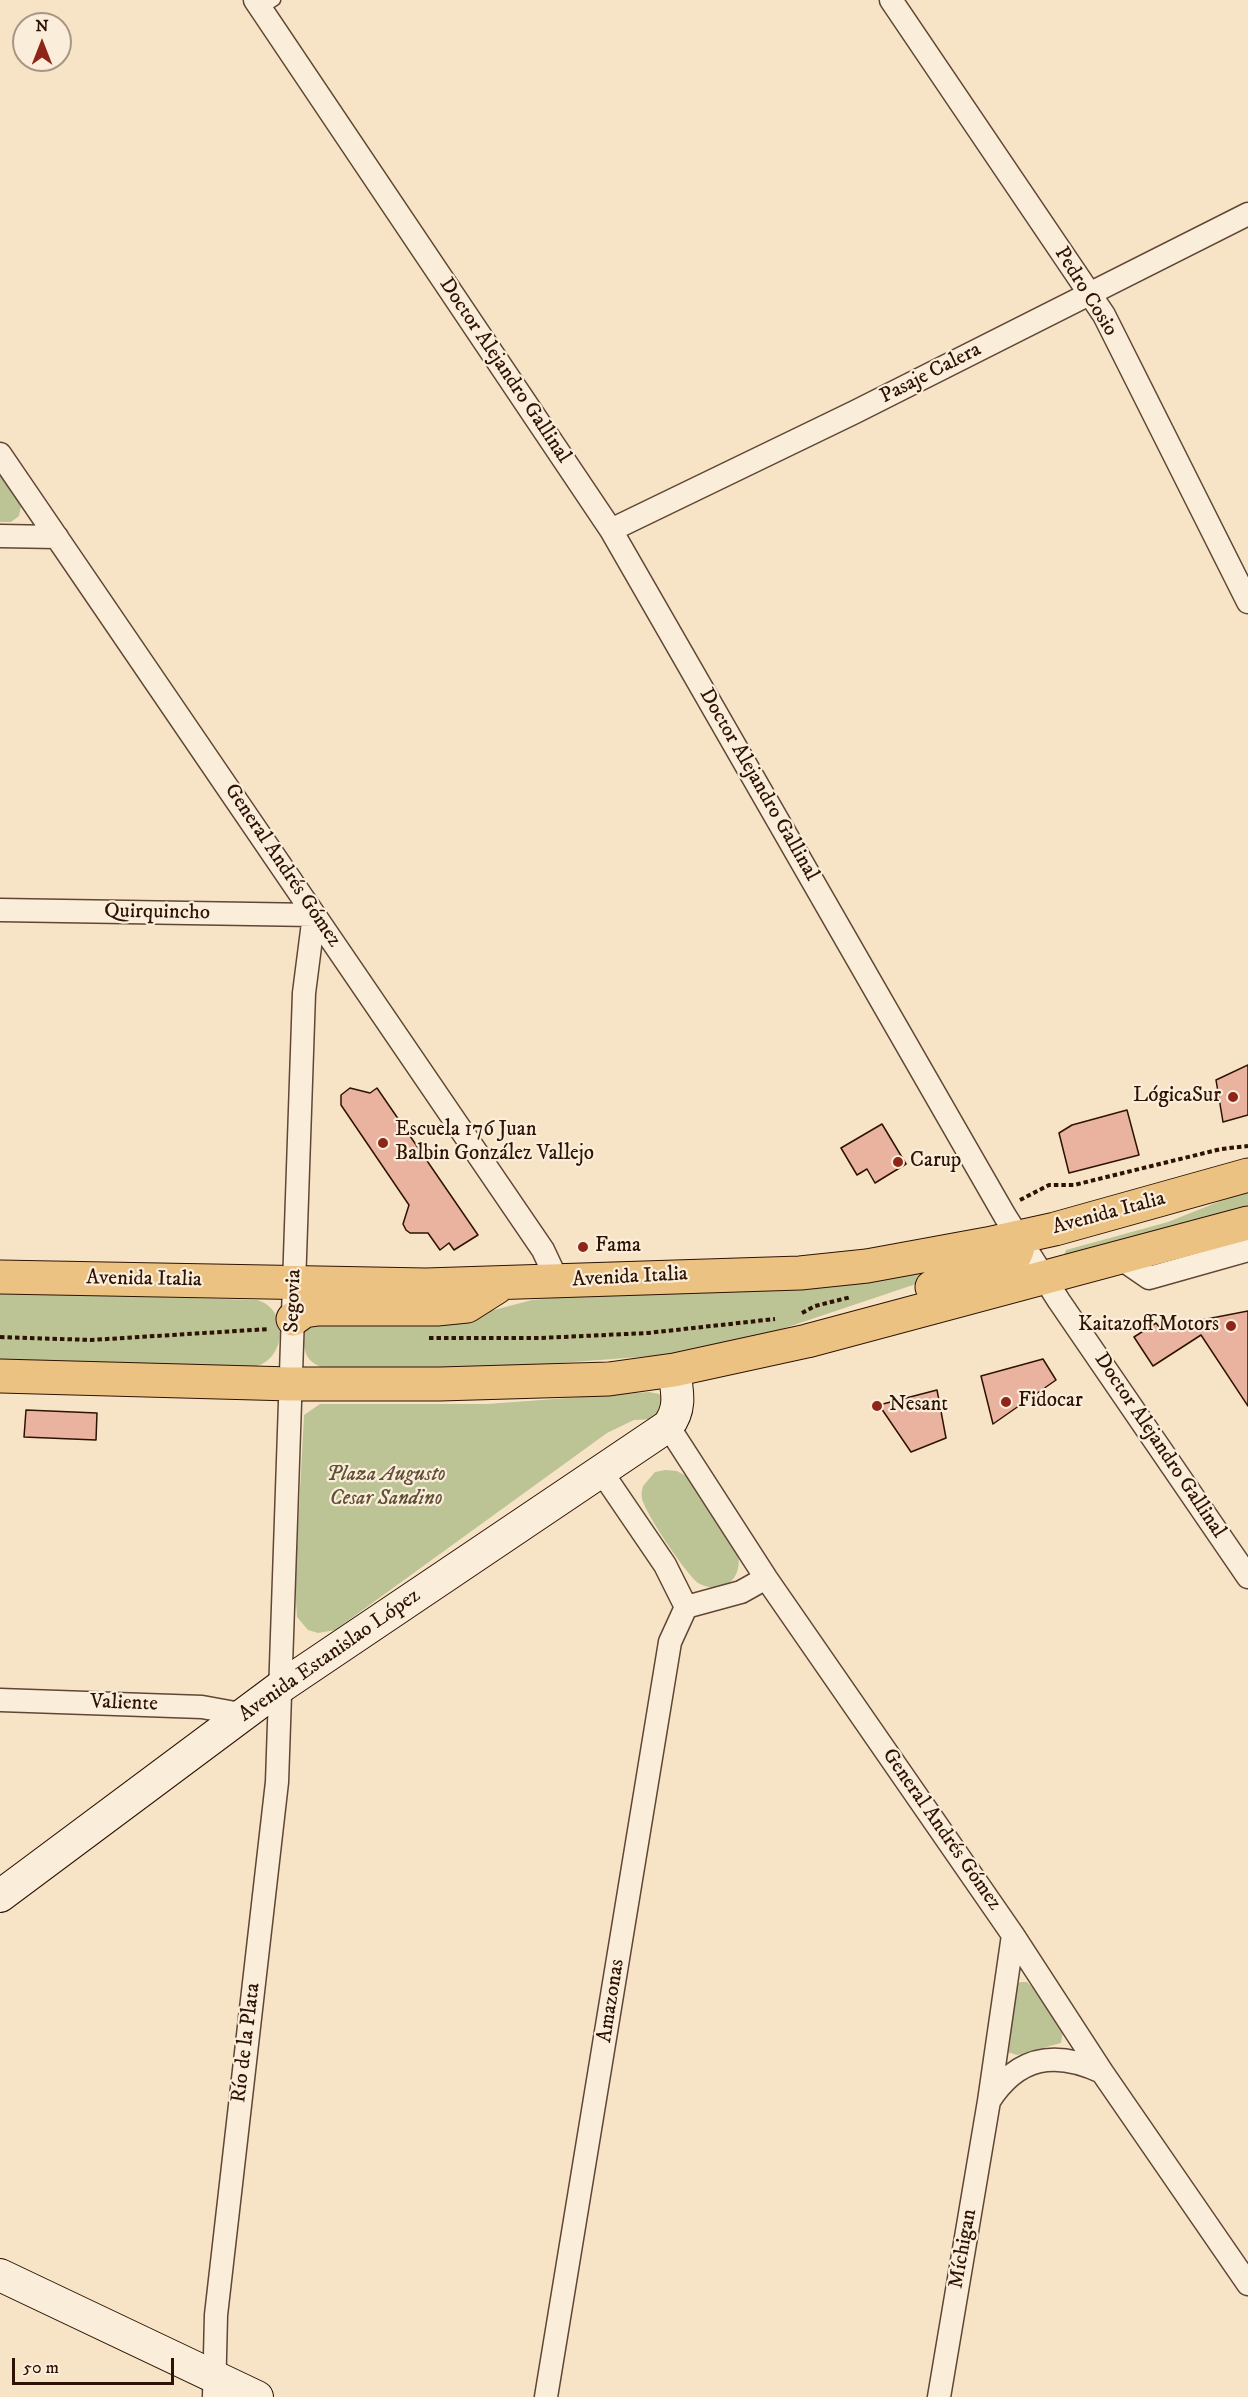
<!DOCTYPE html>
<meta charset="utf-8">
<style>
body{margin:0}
#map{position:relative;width:1248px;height:2397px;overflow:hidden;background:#f7e4c6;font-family:"IM FELL DW Pica",serif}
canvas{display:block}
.north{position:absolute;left:12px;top:12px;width:60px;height:60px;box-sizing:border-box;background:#faedda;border:2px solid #a89584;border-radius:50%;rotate:0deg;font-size:16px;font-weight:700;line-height:24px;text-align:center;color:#2e1203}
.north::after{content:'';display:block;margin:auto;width:21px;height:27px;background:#8f2418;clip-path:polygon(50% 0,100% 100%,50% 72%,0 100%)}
.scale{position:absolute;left:12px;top:2358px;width:162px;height:27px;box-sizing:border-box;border:3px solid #2e1203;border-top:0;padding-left:8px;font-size:18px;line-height:21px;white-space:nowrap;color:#2e1203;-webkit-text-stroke:4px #faedda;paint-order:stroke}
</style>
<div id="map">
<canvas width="1248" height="2397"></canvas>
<div class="north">N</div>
<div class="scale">50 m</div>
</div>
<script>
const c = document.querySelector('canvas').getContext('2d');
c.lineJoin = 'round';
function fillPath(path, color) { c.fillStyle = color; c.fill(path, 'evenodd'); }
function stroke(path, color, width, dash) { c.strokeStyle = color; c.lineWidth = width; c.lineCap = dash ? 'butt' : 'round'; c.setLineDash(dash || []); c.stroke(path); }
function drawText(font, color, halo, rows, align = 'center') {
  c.font = font + ' "IM FELL DW Pica",serif'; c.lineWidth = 4.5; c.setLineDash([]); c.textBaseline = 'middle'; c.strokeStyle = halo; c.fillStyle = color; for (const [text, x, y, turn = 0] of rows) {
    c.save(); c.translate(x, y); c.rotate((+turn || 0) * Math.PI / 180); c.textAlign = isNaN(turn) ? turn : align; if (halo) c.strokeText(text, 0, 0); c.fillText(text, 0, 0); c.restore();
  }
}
fillPath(new Path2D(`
 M0,475L21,506L19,516L11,522H0Z
 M1248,1190V1206L1064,1255L1066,1250L1168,1222Z
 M967,1261L922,1282L770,1333L666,1355L494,1368L330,1369C305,1365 301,1350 306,1327L310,1323L471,1316L532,1300Z
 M0,1292L257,1300C290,1309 287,1361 253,1367L0,1361Z
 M649,1392L659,1394L665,1399L657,1419L634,1420L607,1433L335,1630L318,1633L308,1630L297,1617L295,1585L304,1415L320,1404H487Z
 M665,1470L677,1471L686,1476L736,1547C746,1573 728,1597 700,1584C689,1579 649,1518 644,1504C641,1498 641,1493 643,1486L655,1472Z
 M1021,1982H1027L1032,1987L1063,2031L1061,2043L1017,2055L1007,2052L1016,1984Z`), '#bcc496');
const building = new Path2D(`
 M1248,1065V1115L1223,1122L1216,1080Z
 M350,1088L370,1093L377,1088L478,1235L454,1250L449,1243L440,1250L428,1233H410L406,1230L403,1224L409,1205L341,1105V1095Z
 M1127,1110L1139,1155L1069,1173L1059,1133L1072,1125Z
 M882,1124L906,1164L875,1183L867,1169L857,1175L841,1148Z
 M1248,1311V1406L1201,1335L1153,1366L1134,1337L1156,1323L1160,1328Z
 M1043,1359L1056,1380L993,1424L981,1376Z
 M937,1390L946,1438L911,1452L879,1405Z
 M26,1410L97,1413L96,1440L24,1437Z`);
fillPath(building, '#e9b3a0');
stroke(building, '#2e1203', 1.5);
const lane = new Path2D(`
 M261,9L275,0`);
const street = new Path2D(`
 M255,0L611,530L1005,1216L1059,1301L1248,1577
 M891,0L1104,315L1248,602
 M0,454L543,1250L558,1282
 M611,530L855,412L1248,214
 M0,536L57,537
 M0,910L314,915L304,993L277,1782L216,2315L214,2397
 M1117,1256L1149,1278L1248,1250
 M668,1426L766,1578L1013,1935L1102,2072L1248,2284
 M686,1607L741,1592L766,1578
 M0,1700L202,1707L246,1715
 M1013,1935L989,2101C1018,2056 1055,2050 1102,2072
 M546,2397L670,1642L686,1607L665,1565L601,1471
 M939,2397L989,2101`);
const secondary = new Path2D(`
 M0,1896L279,1688L668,1426C682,1408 677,1391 674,1370
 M0,2275L257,2397`);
const primary = new Path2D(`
 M0,1277L426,1285L800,1273L867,1266L987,1244L1055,1229L1248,1175
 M932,1287C952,1281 998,1273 1012,1259C1018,1253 1019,1244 1018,1237
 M293,1319L304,1311L318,1309H437L467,1306L497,1287
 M0,1376L291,1384H440L609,1379L674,1370L807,1341L1248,1223`);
stroke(lane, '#604634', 13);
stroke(street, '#604634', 25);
stroke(secondary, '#2e1203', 34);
stroke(primary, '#2e1203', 35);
stroke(new Path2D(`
 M1020,1200L1049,1185H1074L1221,1149L1248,1146
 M802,1313L815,1306L851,1297
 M0,1337L91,1340L269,1329
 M429,1338H540L648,1333L775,1319`), '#2e1203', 4, [4.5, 3]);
stroke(lane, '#faedda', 10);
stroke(street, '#faedda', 22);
stroke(secondary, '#faedda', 32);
stroke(primary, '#ecc283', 33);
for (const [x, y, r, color] of [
 [1233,1097,6,"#8f2418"],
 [383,1143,6,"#8f2418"],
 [898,1162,6,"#8f2418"],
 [583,1247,6,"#8f2418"],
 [1231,1326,6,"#8f2418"],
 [1006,1402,6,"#8f2418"],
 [877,1406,6,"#8f2418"]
]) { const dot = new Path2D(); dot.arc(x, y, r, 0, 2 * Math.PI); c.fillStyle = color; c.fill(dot); stroke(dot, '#faedda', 2); }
drawText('21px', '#2e1203', '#faedda', [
 ["Pedro Cosio",1085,292,58],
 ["Doctor Alejandro Gallinal",504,371,56],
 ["Pasaje Calera",931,374,-27],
 ["Doctor Alejandro Gallinal",758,785,60],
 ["General Andrés Gómez",282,866,56],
 ["Quirquincho",157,913,1],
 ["Avenida Italia",1109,1214,-15],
 ["Avenida Italia",630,1278,-3],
 ["Avenida Italia",144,1280,1],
 ["Segovia",294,1301,-88],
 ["Doctor Alejandro Gallinal",1159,1446,56],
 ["Avenida Estanislao López",330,1656,-35],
 ["Valiente",124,1704,2],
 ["General Andrés Gómez",941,1830,55],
 ["Amazonas",612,2001,-81],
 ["Río de la Plata",247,2043,-83],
 ["Míchigan",964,2249,-80]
]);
drawText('21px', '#2e1203', '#faedda', [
 ["LógicaSur",1221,1097,"right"],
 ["Escuela 176 Juan",395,1131],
 ["Balbin González Vallejo",395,1155],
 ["Carup",910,1162],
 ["Fama",595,1247],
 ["Kaitazoff Motors",1219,1326,"right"],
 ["Fidocar",1018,1402],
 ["Nesant",889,1406]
], 'left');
drawText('italic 21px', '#605036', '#faedda', [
 ["Plaza Augusto",386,1476],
 ["Cesar Sandino",386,1500]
]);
</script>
